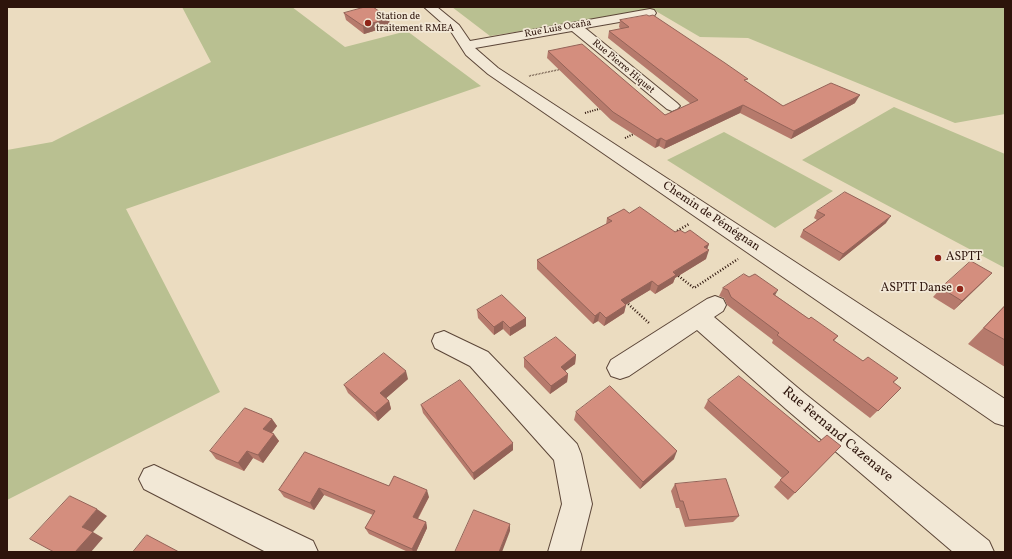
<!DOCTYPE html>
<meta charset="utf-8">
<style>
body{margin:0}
#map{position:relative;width:1012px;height:559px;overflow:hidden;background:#ebdcc0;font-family:Vollkorn,serif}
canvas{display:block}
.frame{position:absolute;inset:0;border:8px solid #2d140b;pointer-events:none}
</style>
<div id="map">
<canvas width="1012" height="559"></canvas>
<div class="frame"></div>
</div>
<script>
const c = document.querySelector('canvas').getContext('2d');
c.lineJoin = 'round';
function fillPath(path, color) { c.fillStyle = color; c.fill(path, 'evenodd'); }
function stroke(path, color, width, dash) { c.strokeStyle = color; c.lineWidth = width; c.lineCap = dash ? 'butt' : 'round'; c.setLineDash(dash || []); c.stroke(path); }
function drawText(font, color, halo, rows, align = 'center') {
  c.font = font + ' Vollkorn,serif'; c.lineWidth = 3.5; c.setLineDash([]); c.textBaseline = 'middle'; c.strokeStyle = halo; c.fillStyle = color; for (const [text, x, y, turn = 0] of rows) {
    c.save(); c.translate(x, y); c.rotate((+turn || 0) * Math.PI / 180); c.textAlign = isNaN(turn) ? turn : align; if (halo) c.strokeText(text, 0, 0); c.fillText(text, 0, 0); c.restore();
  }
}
fillPath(new Path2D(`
 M182,7H292L345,47L407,31L481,86L126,209L220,392L7,500V150L52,142L211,62Z
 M452,7H1005V114L955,123L748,38L700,37L654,10L490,36Z
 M894,107L1005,154V268L802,160Z
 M724,132L833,191L775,228L667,160Z`), '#b9c091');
const minor = new Path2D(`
 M424,7H437L459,25L470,41L650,9L654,10L656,13L654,16L585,28L677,103L680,106L677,109L672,111L667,109L572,31L475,48L498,68L1005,399V426L995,423L488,74L466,55L450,30Z
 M715,296L723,299L726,305L723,311L714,317L804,393L989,541L994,552H953L786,409L697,330L629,376L620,379L611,376L607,368L611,360L707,299Z
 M444,331L488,352L577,444L581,454L592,504L580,552H548L562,504L554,460L470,366L435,348L432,341L435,334Z
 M154,465L313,541L318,552H266L144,489L139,479L144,469Z`);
stroke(minor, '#5c4638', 2);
stroke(new Path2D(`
 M529,76L562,69`), '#2d140b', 1.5, [0.5, 1]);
stroke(new Path2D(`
 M585,113L602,108
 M625,138L636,133`), '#2d140b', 2, [1, 1.5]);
stroke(new Path2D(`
 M672,234L689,224
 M676,274L694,288L738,259
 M626,302L650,324`), '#2d140b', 2.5, [1, 2]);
fillPath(minor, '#f2e8d6');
fillPath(new Path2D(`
 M344,13L390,26L364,34L346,20Z
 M620,20L747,82L783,106L855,103L791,139L740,113L664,149L659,146L655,148L611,120L547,58L548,51L665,115L691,104L608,38L609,31L621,29L619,27Z
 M817,211L886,223L839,261L800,237L803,230L817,220L814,218Z
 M629,213L675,232L685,233L709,244L707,249L706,259L675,278L673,283L655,294L650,290L626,304V305L624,313L604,326L598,321L593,324L537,269V260L606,225L607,218Z
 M984,281L954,310L933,297L941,288Z
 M723,288L775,295L809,319L838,336L834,341L863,361L898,378L893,383V396L870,418L772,343L773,340L727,305L724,298L719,296Z
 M1005,305V367L968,344Z
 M477,310L526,318V326L510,336L503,329L494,335L478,318Z
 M576,355L575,364L565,371L568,374L567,382L550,394L524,367V358Z
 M408,379L386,398L389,401L391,409L378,421L348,393L344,385Z
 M708,400L819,442L841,446L788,500L774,487L782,478L704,408Z
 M421,405L513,450L474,480L423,413Z
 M576,412L674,459L640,489L574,420Z
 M272,419L277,426L272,433L279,441L263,463L253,458L244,471L216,459L210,451Z
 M305,452L389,486L429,497L418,519L426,522L427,528L416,552H408L369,534L365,528L373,515L324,495L314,510L284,497L279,490Z
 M675,484L739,516L733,522L685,527L679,508H676L671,491Z`), '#b67a6c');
fillPath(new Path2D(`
 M389,18L390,26L364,34L363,26Z
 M860,95L855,103L791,139L794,131Z
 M743,105L740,113L664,149L666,141Z
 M661,138L659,146L655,148L657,140Z
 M891,216L886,223L839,261L843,254Z
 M709,244L706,252L709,250L706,259L675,278L673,283L655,294L658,286L704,247Z
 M992,273L984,281L954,310L962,301Z
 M652,281L650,290L619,309L621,300Z
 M778,290L773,299V294Z
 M626,305L624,313L604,326L606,318Z
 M600,312L598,321L593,324L595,316Z
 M526,318V326L510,336V328Z
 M503,321V329L494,335V327Z
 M576,355L575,364L559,375L561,367Z
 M406,371L408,379L383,401L380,393Z
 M568,374L567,382L550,394L551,386Z
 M389,401L391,409L378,421L375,413Z
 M272,419L277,426L268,437L263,429Z
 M274,434L279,441L263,463L258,455Z
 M513,443V450L474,480L473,473Z
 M247,451L253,458L244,471L238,463Z
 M677,451L674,459L640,489L643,482Z
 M319,488L324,495L314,510L310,503Z
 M427,490L429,497L415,523L413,517Z
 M97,509L107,516L93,532L103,538L91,552H75L82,527Z
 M426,522L427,528L416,552H413L412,549Z
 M510,524V531L502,552H499Z`), '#946358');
const building = new Path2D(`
 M365,7H373L389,18L363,26L344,13Z
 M647,15L649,16L653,15L725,63L748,79L744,80L783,106L831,83L860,95L794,131L743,105L666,141L661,138L657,140L613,112L548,51L582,44L665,115L698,100L609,31L629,27L620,20Z
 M845,192L891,216L843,254L803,230L825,215L817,211Z
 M640,207L675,232L680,230L685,233L690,230L709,244L704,247L709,250L673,272L676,275L658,286L652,281L621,300L626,305L606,318L600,312L595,316L537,260L612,221L607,218L624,209L629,213Z
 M971,261L992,273L962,301L941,288Z
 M744,274L749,277L755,274L778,290L773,294L809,319L811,317L838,336L833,340L863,361L868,357L898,378L893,382L901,388L878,411L777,335L779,333L731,297L728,290L723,288Z
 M502,295L526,318L510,328L503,321L494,327L477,310Z
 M1005,306V340L984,328Z
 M556,337L576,355L561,367L568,374L551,386L524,358Z
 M384,353L406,371L380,393L389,401L375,413L344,385Z
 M739,376L819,442L827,435L841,446L795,493L780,480L789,472L708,400Z
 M460,380L513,443L473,473L421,405Z
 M610,386L677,451L643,482L576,412Z
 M245,408L272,419L263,429L274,434L258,455L247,451L238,463L210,451Z
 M305,452L389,486L394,476L427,490L413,517L426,522L412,549L365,528L375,511L319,488L310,503L279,490Z
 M726,479L739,516L689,520L683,501H680L675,484Z
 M70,496L97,509L82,527L93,532L75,552H54L30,539Z
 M474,510L510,524L499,552H455Z
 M147,535L179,552H133Z`);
fillPath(building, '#d48e7e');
stroke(building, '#946358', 1);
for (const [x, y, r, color] of [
 [368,23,4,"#8f2418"],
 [938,258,4,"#8f2418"],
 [960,289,4,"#8f2418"]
]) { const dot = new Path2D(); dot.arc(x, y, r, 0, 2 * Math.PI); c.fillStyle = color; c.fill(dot); stroke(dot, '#f2e8d6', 1.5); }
drawText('10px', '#2d140b', '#f2e8d6', [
 ["Station de",376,17],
 ["traitement RMEA",376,29]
], 'left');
drawText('10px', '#2d140b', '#f2e8d6', [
 ["Rue Luis Ocaña",558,29,-10],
 ["Rue Pierre Hiquet",623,67,40]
]);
drawText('12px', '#2d140b', '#f2e8d6', [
 ["Chemin de Pémégnan",711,217,34]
]);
drawText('12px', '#2d140b', '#f2e8d6', [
 ["ASPTT",946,258],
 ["ASPTT Danse",952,289,"right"]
], 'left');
drawText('14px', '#2d140b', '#f2e8d6', [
 ["Rue Fernand Cazenave",837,435,40]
]);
</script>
